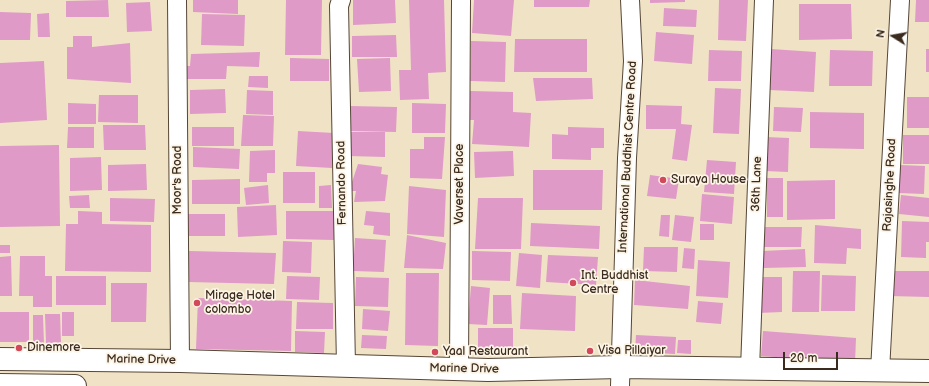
<!DOCTYPE html>
<style>
body{margin:0}
#map{position:relative;width:929px;height:386px;overflow:hidden;background:#f0e3c5;font-family:"Balsamiq Sans",sans-serif}
canvas{display:block}
.north{position:absolute;left:873px;top:16px;width:40px;height:40px;-webkit-text-stroke:3px #fcf5e5;paint-order:stroke;rotate:281deg;font-size:11px;font-weight:700;line-height:16px;text-align:center;color:#3b2a1e}
.north::after{content:'';display:block;margin:auto;width:14px;height:18px;background:#3b2a1e;clip-path:polygon(50% 0,100% 100%,50% 72%,0 100%)}
.scale{position:absolute;left:783px;top:352px;width:55px;height:18px;box-sizing:border-box;border:2px solid #3b2a1e;border-top:0;padding-left:5px;font-size:12px;line-height:14px;white-space:nowrap;color:#3b2a1e;-webkit-text-stroke:3px #fcf5e5;paint-order:stroke}
</style>
<div id="map">
<canvas width="929" height="386"></canvas>
<div class="north">N</div>
<div class="scale">20 m</div>
</div>
<script>
const c = document.querySelector('canvas').getContext('2d');
c.lineJoin = 'round';
function fillPath(path, color) { c.fillStyle = color; c.fill(path, 'evenodd'); }
function stroke(path, color, width, dash) { c.strokeStyle = color; c.lineWidth = width; c.lineCap = dash ? 'butt' : 'round'; c.setLineDash(dash || []); c.stroke(path); }
function drawText(font, color, halo, rows, align = 'center') {
  c.font = font + ' "Balsamiq Sans",sans-serif'; c.lineWidth = 3.5; c.setLineDash([]); c.textBaseline = 'middle'; c.strokeStyle = halo; c.fillStyle = color; for (const [text, x, y, turn = 0] of rows) {
    c.save(); c.translate(x, y); c.rotate((+turn || 0) * Math.PI / 180); c.textAlign = isNaN(turn) ? turn : align; if (halo) c.strokeText(text, 0, 0); c.fillText(text, 0, 0); c.restore();
  }
}
fillPath(new Path2D(`
 M108,0L109,17H66V1Z
 M193,0H238V14L193,12Z
 M286,0H322L321,55H285Z
 M353,0H395L396,23L353,25Z
 M409,0H444L446,72L428,73L429,99L400,100L399,70H411Z
 M474,0H514L511,36L472,33Z
 M534,0H590L589,7H534Z
 M650,0H685V2L650,3Z
 M719,0H748L746,41L718,40Z
 M916,0H929V22H915Z
 M150,2L152,31L127,32L126,3Z
 M799,4H851L852,39L799,40Z
 M664,8L697,10L696,27L663,26Z
 M0,12L31,13L30,40H0Z
 M49,13L50,37H38L37,14Z
 M202,14L245,15L244,46L201,45Z
 M656,32L694,35L692,64L654,61Z
 M396,35L397,57H352V36Z
 M73,36H92V47L130,43L131,83L67,79V47H73Z
 M515,39H587V72H514Z
 M471,41L506,42L505,82L470,81Z
 M771,49L816,52L814,92L769,90Z
 M926,49H929V72H926Z
 M709,50L742,51L741,81H708Z
 M830,50L873,51L872,86H829Z
 M260,52L259,67L227,66L226,79H181V66H190L191,54Z
 M290,58L329,59V81H290Z
 M390,58L391,91L359,92L357,59Z
 M44,61L47,120L0,123V63Z
 M249,76H268V88L248,87Z
 M533,78H592L593,99L536,101Z
 M715,88L741,89L739,134L713,133Z
 M225,89L226,113L190,114V90Z
 M247,90L273,91V115L246,114Z
 M470,91L513,92V112L531,113L529,147L472,144L474,120H470Z
 M99,95H138V123L98,122Z
 M907,97H929V128H907Z
 M68,103L96,104V124H68Z
 M412,103L446,104L445,133H412Z
 M646,105L682,106L681,124L692,125L687,161L672,159L676,129H646Z
 M350,106L397,107L396,132L350,131Z
 M774,107L803,108L801,132L773,131Z
 M810,112L864,113V149L810,148Z
 M243,115L274,116L273,146H241Z
 M103,125H145L146,150H104Z
 M68,127H94V148H67Z
 M192,127H234V146H192Z
 M568,127L604,128V148H591V160L552,159V134L568,135Z
 M298,131L334,133L332,168L296,166Z
 M349,132H385V157L348,156Z
 M903,135H929V164H903Z
 M424,137H445L442,179L410,178V149H424Z
 M766,137L789,138L788,172L765,171Z
 M59,145L60,226L0,227V146Z
 M193,147L240,149L239,169L193,167Z
 M275,150V173H267V182H249L250,151Z
 M513,151L514,176L475,178L474,152Z
 M101,157L102,190L70,191V158Z
 M707,160L736,162L734,194L704,192Z
 M146,164L147,190L108,191V165Z
 M358,164L382,167L381,174L388,175L385,201L354,202L356,191H349Z
 M900,165L925,166L924,194L898,193Z
 M533,170H603L602,210H533Z
 M283,172H315V203H283Z
 M650,175L679,179L676,199L647,196Z
 M767,178H783V217H767Z
 M240,179V204H192V180Z
 M835,180V219L787,220V181Z
 M268,185L269,203L246,205L244,188Z
 M331,185L332,208H319V186Z
 M409,186L446,190L444,237L407,234Z
 M702,194L734,197L732,224L700,221Z
 M89,195L90,208H70L69,196Z
 M901,195L929,198V217L899,214Z
 M110,198L155,199L154,222L110,221Z
 M478,198H523L521,249H475Z
 M276,205L277,235L238,237L237,207Z
 M78,211L102,212V224L151,225V272L65,271L66,224H78Z
 M286,211H334V240L286,239Z
 M366,211L390,213V236L373,234L374,226L364,225Z
 M188,214H225V236H188Z
 M661,215H670L669,237L659,236Z
 M675,215L694,217L691,242L672,240Z
 M902,221L929,222V242H926V258L901,257Z
 M531,223L600,226L599,249L530,246Z
 M700,224H714V240H700Z
 M815,225L861,229V249L847,248L846,264L814,263Z
 M760,227H802L801,247H760Z
 M407,235L446,243L443,269L404,268Z
 M355,238L386,240L384,272L353,271Z
 M283,241L312,242L311,273L282,272Z
 M0,245H10V253H0Z
 M644,247H678L677,272L643,271Z
 M684,248L695,249L694,269L682,268Z
 M805,249L806,267L763,268L762,251Z
 M189,251L276,253L274,284L188,282Z
 M472,251L511,252L510,281L472,280Z
 M519,253L542,255L540,288L516,286Z
 M548,255L598,257L596,285L546,282Z
 M11,256L12,296H0V257Z
 M20,256H45V276H52V307H33V296H19Z
 M698,260L730,262L728,298L696,296Z
 M793,271H820L819,312H792Z
 M889,271H929V297L889,296Z
 M406,273H439L438,346L405,345Z
 M822,275L856,276L855,311H821Z
 M56,276H106V305H56Z
 M287,276L320,277L319,300L286,299Z
 M356,277L389,278L388,307L355,306Z
 M757,277H782V312L758,313Z
 M635,280L690,286L688,309L634,305Z
 M111,283H147L146,322H111Z
 M471,286L490,288L487,325L468,324Z
 M522,293L576,296L575,331L520,329Z
 M493,295H511L512,324H493Z
 M198,298L292,301L291,351L196,349Z
 M698,301L723,303L721,324L696,322Z
 M297,302L333,303V329H296Z
 M363,309L390,311L388,331L362,329Z
 M0,312H29V342H0Z
 M62,312H74V336H62Z
 M45,314H60L61,343H46Z
 M33,315H43L44,344H33Z
 M478,328H513V352H478Z
 M295,331L325,332L324,353L295,352Z
 M763,331L856,338L855,363L761,356Z
 M362,335L387,336L386,349L361,348Z
 M636,335L676,337L675,354L635,352Z
 M678,340H691V354L677,353Z`), '#df9ac7');
const minor = new Path2D(`
 M177,0L180,361
 M341,0L339,6L346,366
 M459,369L461,0
 M750,369L764,0
 M880,371L900,0
 M620,386L627,158L633,61L630,0`);
const major = new Path2D(`
 M0,359L180,361L488,370L620,367L929,371
 M0,385L75,386`);
stroke(minor, '#564637', 20);
stroke(major, '#564637', 24);
stroke(minor, '#fff', 18);
stroke(major, '#fff', 22);
for (const [x, y, r, color] of [
 [663,180,4,"#d1495b"],
 [573,283,4,"#d1495b"],
 [197,303,4,"#d1495b"],
 [19,348,4,"#d1495b"],
 [590,351,4,"#d1495b"],
 [435,352,4,"#d1495b"]
]) { const dot = new Path2D(); dot.arc(x, y, r, 0, 2 * Math.PI); c.fillStyle = color; c.fill(dot); stroke(dot, '#fcf5e5', 1.5); }
drawText('12px', '#3b2a1e', '#fcf5e5', [
 ["International Buddhist Centre Road",628,157,-87],
 ["Moor's Road",178,180,-90],
 ["Fernando Road",342,183,-91],
 ["Vaverset Place",460,184,-90],
 ["36th Lane",757,184,-88],
 ["Rajasinghe Road",890,185,-87],
 ["Marine Drive",141,360,1],
 ["Marine Drive",464,369,1]
]);
drawText('12px', '#3b2a1e', '#fcf5e5', [
 ["Suraya House",671,180],
 ["Int. Buddhist",581,276],
 ["Centre",581,290],
 ["Mirage Hotel",205,296],
 ["colombo",205,310],
 ["Dinemore",27,348],
 ["Visa Pillaiyar",598,351],
 ["Yaal Restaurant",443,352]
], 'left');
</script>
